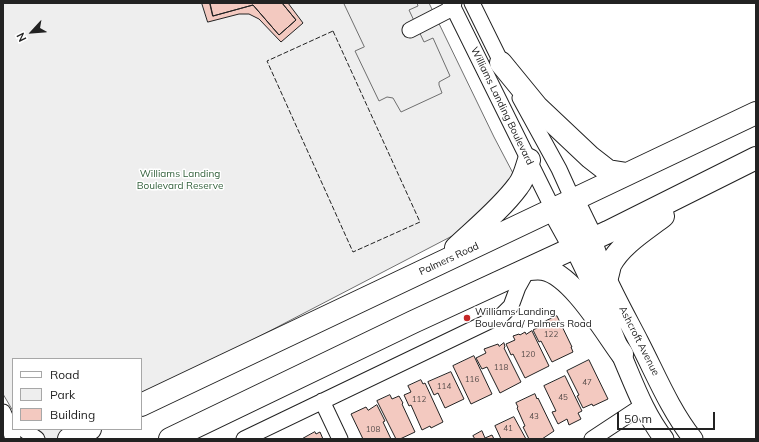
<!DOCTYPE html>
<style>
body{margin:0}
#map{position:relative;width:759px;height:442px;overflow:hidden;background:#fff;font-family:Mulish,sans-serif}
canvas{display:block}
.frame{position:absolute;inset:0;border:4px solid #222;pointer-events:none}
.legend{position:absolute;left:12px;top:358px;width:130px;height:72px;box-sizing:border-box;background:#fff;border:1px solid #a7a7a7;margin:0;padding:5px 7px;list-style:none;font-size:12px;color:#222}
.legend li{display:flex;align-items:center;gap:8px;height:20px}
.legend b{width:20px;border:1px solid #a7a7a7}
.north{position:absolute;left:12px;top:12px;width:40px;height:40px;-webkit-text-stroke:3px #fff;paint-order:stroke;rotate:244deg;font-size:11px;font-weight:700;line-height:16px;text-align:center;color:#222}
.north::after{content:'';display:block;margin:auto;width:14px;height:18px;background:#222;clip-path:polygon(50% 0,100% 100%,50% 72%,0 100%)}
.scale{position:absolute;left:617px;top:412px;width:98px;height:18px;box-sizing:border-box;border:2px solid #222;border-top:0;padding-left:5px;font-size:12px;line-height:14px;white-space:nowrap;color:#222;-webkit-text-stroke:3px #fff;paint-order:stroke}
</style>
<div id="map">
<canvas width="759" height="442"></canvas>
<div class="frame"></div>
<ul class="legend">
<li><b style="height:5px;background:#fff"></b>Road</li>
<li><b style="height:11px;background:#eee"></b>Park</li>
<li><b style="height:11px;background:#f3c9c0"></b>Building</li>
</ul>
<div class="north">N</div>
<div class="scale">50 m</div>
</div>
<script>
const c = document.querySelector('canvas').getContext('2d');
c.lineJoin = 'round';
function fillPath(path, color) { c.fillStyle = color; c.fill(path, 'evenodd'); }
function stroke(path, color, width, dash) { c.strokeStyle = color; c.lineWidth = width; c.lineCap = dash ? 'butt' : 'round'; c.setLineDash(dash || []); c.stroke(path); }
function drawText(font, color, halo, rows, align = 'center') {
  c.font = font + ' Mulish,sans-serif'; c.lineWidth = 3; c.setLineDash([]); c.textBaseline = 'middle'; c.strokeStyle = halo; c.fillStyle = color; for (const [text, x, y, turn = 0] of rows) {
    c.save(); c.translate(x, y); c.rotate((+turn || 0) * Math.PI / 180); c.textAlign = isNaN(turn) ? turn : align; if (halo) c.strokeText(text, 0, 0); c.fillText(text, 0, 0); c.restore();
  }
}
const green = new Path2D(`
 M3,3H429L494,137L515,177L479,222L141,398V359H13V411L3,394Z
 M30,429H81L62,439H44Z`);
fillPath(green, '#eee');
stroke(green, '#6f6f6f', 1);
const parking = new Path2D(`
 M344,3H417L418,6L409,10L424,42L433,38L450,76L439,82V85L442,93L401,112L393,98L387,97L379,101L355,51L364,47Z`);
fillPath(parking, '#ededed');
stroke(parking, '#6f6f6f', 1);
const building = new Path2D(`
 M202,3H210L213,16L253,5L279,35L296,20L282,3H288L303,23L281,42L259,19L249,14H239L208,22Z
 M210,3H282L296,20L279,35L253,5L213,16Z
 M557,316L572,347H571L573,352L552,362L541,341L539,342L533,330L543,325L542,323Z
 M532,331L549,366L525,378L513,354L511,355L506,344L515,340L513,336L519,334L520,335L525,332L526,334Z
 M504,343L505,347L504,348L521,382L500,393L487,367L482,369L476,358L486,353L484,349L498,344L499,346Z
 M474,356L492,394L471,404L453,366Z
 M589,360L608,399L593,406L592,404L583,408L577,396L579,395L567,371Z
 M451,372L464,399L445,408L438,393L434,395L428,382Z
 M565,376L582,411L578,413L581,419L569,425L567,419L558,424L552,412L556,411L544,386Z
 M421,380L423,384L425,383L443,422L431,428L430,426L422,430L411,405L409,406L404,395L411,392L408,386Z
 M535,394L537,399L538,398L554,431L542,439H529L523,427L525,426L517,408L518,407L516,403Z
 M390,395L392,399L399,396L403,403L402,404L415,432L400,439H396L377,401Z
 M377,405L385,421L383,422L391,439H363L351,414L366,407L368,410Z
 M514,417L526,439H501L495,426Z
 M482,431L485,438L492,435L494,439H475L473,436Z
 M315,432L316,434L320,432L323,439H302Z`);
fillPath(building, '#f3c9c0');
stroke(building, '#222', 1);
const minor = new Path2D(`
 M451,3L553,209
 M472,3L506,72
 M410,30L447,11L454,3
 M520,98L559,169L573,200
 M322,401L340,439
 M3,412L9,426L13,439
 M23,429L37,439
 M244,439L502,315L511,306L518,287L528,269
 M592,439L642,406`);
const major = new Path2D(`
 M592,239C602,275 622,309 639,342C656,375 670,410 693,439
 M574,247C592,282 607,318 621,354C634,384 644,413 664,439`);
const highway = new Path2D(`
 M501,63L537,107L590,157L608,171L627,174
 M573,200L592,239
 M553,209L574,247
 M456,248C476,229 501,209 518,186C524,179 526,169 529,160
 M528,269C533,269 538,268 543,269C572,274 605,331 622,354
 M607,277C608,274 609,269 610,265C620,245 646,229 663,216
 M141,405L756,113
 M69,439L90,429
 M170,439L413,322L608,232L756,158`);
stroke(minor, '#222', 17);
stroke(major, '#222', 21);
stroke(highway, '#222', 24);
stroke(minor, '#fff', 15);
stroke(major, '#fff', 19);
stroke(highway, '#fff', 22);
stroke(new Path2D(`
 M333,31L420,222L353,252L267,61Z`), '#222', 1, [5, 2]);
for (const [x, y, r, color] of [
 [467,318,4,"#c62828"]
]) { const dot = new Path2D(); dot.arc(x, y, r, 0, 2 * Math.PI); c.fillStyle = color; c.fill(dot); stroke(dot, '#fff', 1.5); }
drawText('8px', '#564c4a', null, [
 ["122",551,335],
 ["120",528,355],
 ["118",501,368],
 ["116",472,380],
 ["47",587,383],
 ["114",444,387],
 ["45",563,398],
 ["112",419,400],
 ["43",534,417],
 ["41",508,429],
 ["108",373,430]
]);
drawText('10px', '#222', '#fff', [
 ["Williams Landing Boulevard",502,106,64],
 ["Palmers Road",449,259,-25],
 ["Ashcroft Avenue",639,341,63]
]);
drawText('10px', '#2f5e38', '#fff', [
 ["Williams Landing",180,174],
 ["Boulevard Reserve",180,186]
]);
drawText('10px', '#222', '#fff', [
 ["Williams Landing",475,312],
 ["Boulevard/ Palmers Road",475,324]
], 'left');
</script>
